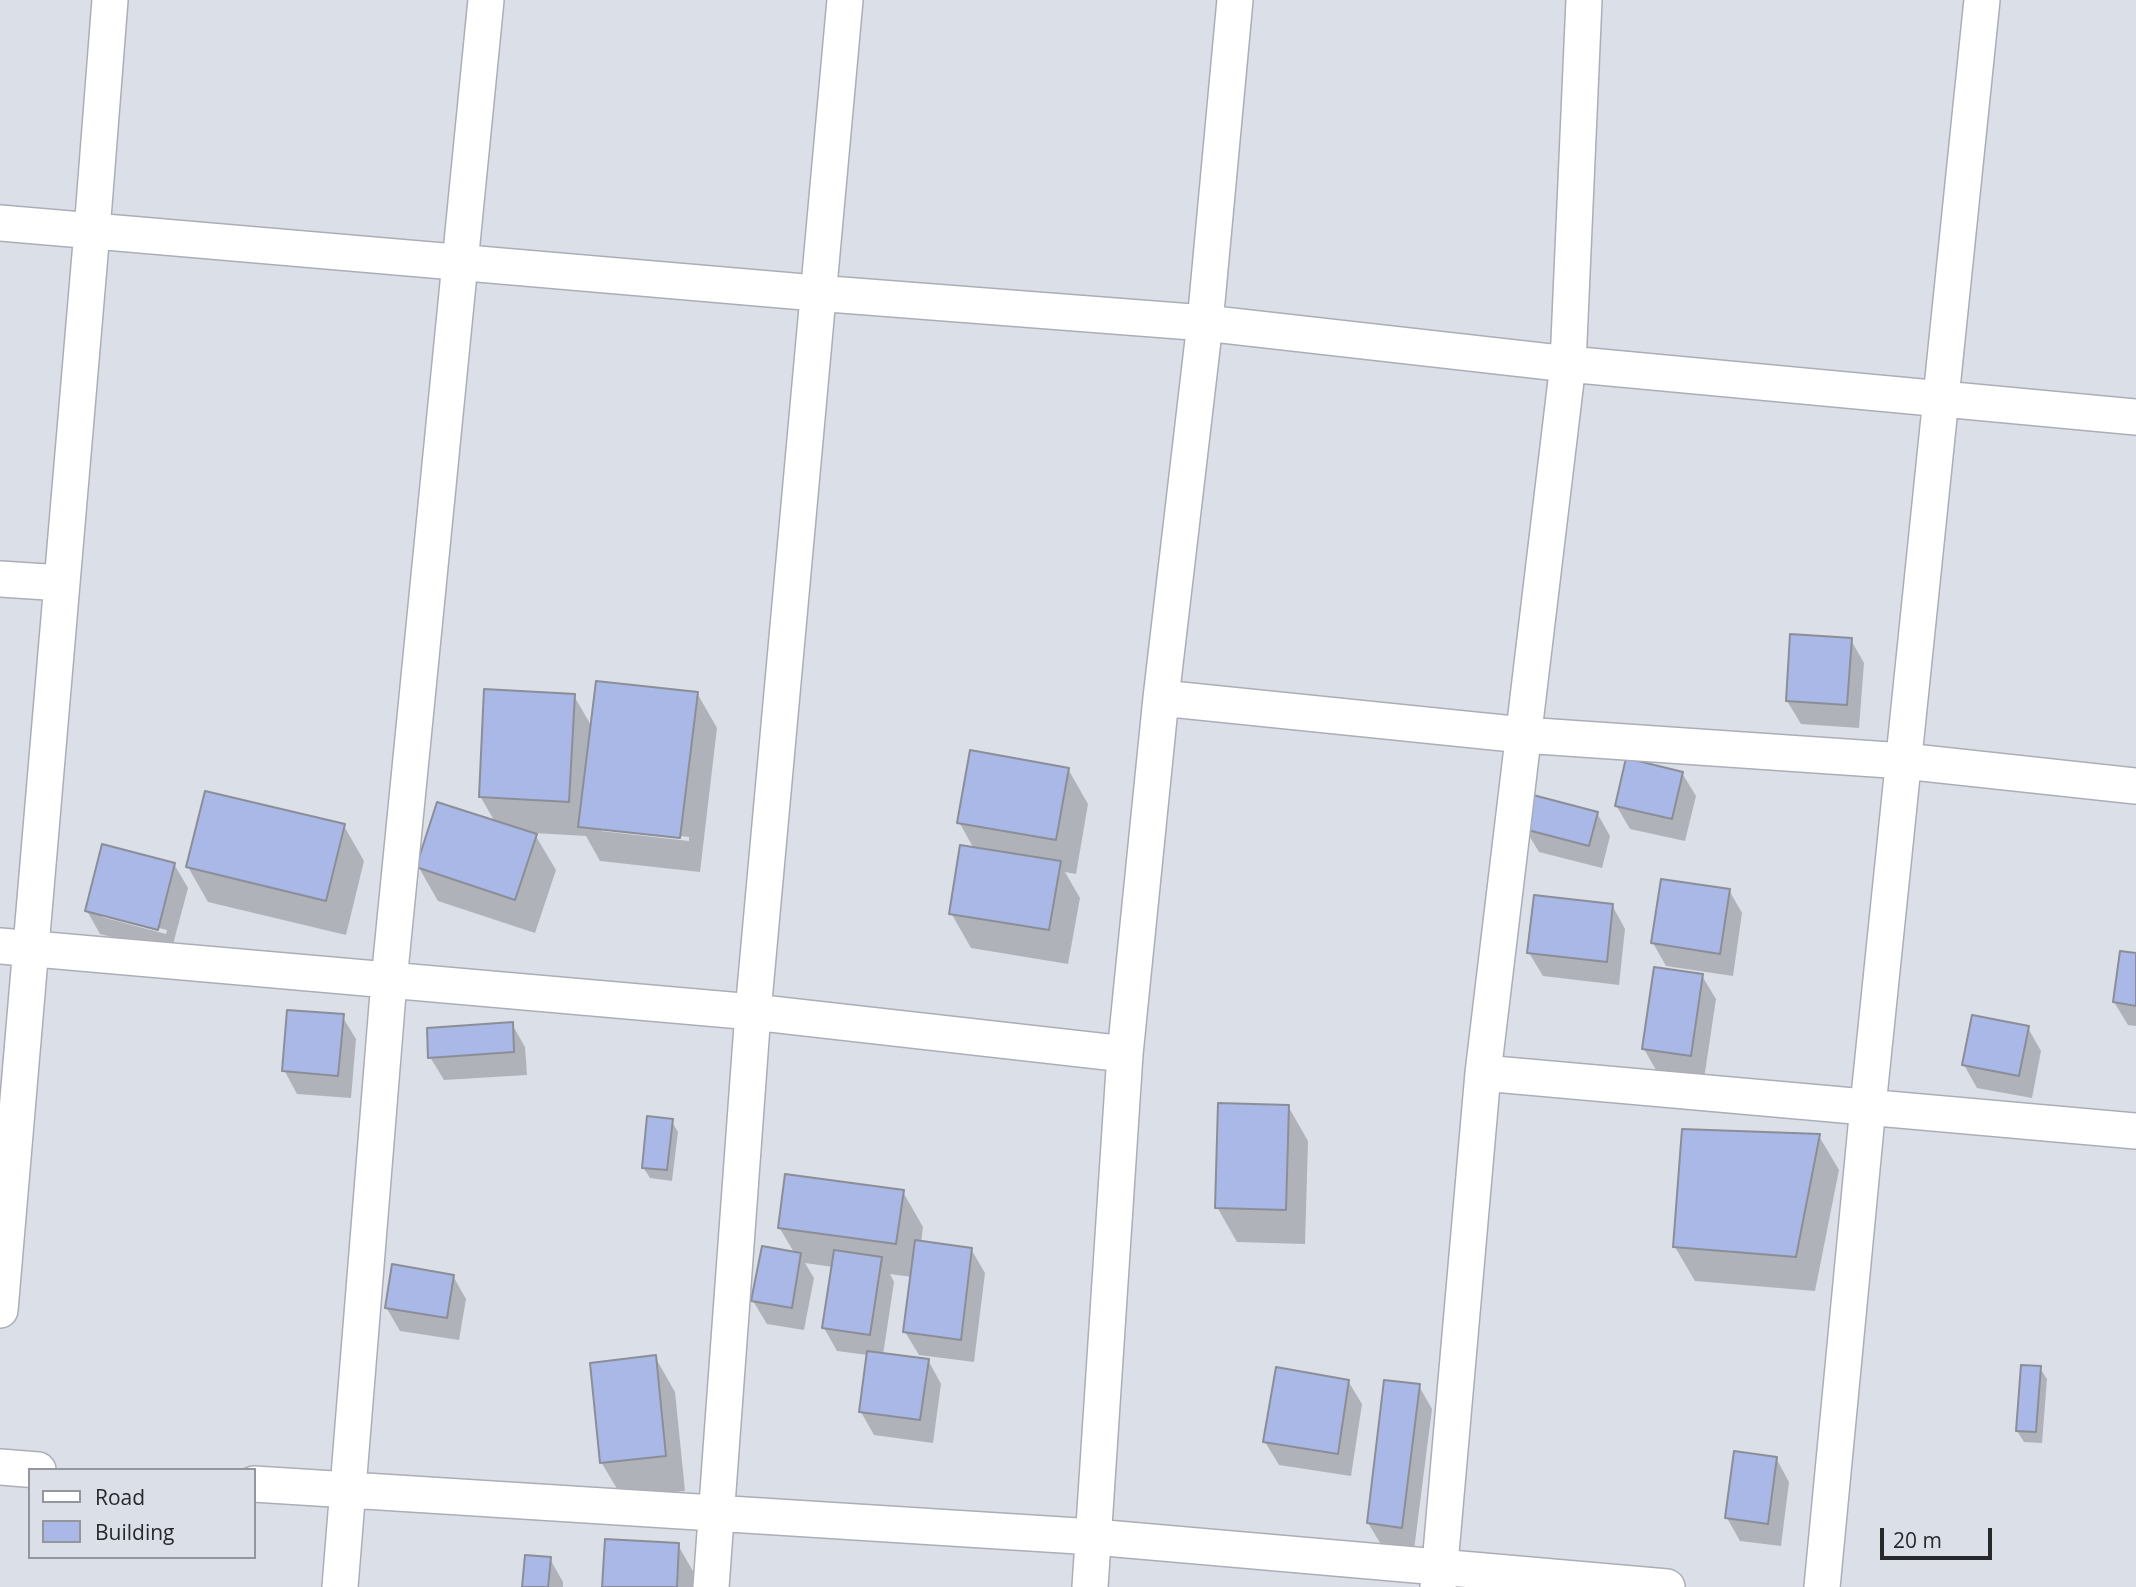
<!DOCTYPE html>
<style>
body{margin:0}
#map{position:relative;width:2136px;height:1587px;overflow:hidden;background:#dbdfe8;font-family:"Open Sans",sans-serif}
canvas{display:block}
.legend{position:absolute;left:28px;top:1468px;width:228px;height:91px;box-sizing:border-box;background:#dbdfe8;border:2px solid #93969c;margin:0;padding:9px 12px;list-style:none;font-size:21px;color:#27282b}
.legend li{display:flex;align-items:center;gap:14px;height:35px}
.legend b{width:35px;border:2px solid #93969c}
.scale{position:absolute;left:1880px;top:1528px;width:112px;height:32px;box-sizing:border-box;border:4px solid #27282b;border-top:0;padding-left:9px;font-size:21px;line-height:24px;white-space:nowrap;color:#27282b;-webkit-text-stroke:5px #dbdfe8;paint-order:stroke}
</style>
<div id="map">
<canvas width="2136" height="1587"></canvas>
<ul class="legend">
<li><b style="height:9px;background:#fff"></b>Road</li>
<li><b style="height:19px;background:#a9b8e6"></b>Building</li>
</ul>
<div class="scale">20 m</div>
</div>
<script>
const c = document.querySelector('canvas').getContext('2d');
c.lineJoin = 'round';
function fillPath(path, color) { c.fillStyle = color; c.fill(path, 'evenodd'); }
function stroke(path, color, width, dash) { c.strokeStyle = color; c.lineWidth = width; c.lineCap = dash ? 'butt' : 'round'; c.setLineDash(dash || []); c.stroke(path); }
fillPath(new Path2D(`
 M1851,640L1864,663L1859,728L1801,724L1787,701Z
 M697,693L717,728L700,872L600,861L586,836L534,833L556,870L535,933L438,901L418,866L495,822L480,796L574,696L592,727ZM601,828L689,837V841L601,831Z
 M1068,769L1088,804L1076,874L1065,872L1080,898L1068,964L971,948L951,913L974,849L959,822Z
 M1682,773L1696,796L1685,841L1630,829L1616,805Z
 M1597,813L1610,836L1602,868L1539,852L1525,829Z
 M344,826L364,861L346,935L208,902L188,867Z
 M174,864L188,888L171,952L100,934L87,911ZM102,914L167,930L166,934L102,917Z
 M1729,890L1742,913L1733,976L1666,966L1653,943Z
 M1612,905L1625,929L1619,985L1543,976L1529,953Z
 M2136,955V1026L2128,1025L2114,1002Z
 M1702,976L1716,999L1704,1079L1657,1072L1644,1049Z
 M342,1016L356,1039L351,1098L297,1094L284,1070Z
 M512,1024L525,1047L527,1075L444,1080L430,1057Z
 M2028,1028L2041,1051L2032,1098L1977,1088L1964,1065Z
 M1288,1106L1308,1141L1305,1244L1237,1242L1217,1207Z
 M671,1120L678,1132L672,1181L650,1178L643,1167Z
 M1819,1136L1839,1170L1815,1291L1695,1281L1675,1247Z
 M903,1192L923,1227L921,1243L971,1249L985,1273L974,1362L919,1355L905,1332L912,1277L890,1274L894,1282L883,1355L928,1360L941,1384L933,1443L874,1435L861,1412L868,1355L837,1351L824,1328L833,1267L805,1263L814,1278L804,1330L767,1324L753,1301L795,1254L779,1227Z
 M453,1276L466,1299L459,1340L400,1331L386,1307Z
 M655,1357L675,1392L685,1491L622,1497L601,1462Z
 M2040,1368L2047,1379L2042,1443L2024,1442L2017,1431Z
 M1348,1381L1362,1404L1351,1476L1279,1465L1265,1442Z
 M1419,1386L1432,1409L1414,1550L1382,1546L1368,1523Z
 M1776,1458L1789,1482L1781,1546L1740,1541L1727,1518Z
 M678,1545L698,1580V1587H604Z
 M550,1559L563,1582V1587H523Z`), '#0003');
const building = new Path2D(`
 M1790,634L1852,638L1847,705L1786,701Z
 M596,681L698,692L680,838L578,827Z
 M484,689L575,694L569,802L479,797Z
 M970,750L1069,768L1056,840L957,823Z
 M1626,758L1683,772L1672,819L1615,806Z
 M205,791L345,824L326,901L186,867Z
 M1533,795L1598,812L1589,846L1524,829Z
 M437,802L537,834L515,900L416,867Z
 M102,844L175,863L158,930L85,911Z
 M960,845L1061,861L1049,930L949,914Z
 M1661,879L1730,889L1720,954L1651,943Z
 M1534,895L1613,904L1607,962L1527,953Z
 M2120,951L2136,953V1006L2113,1002Z
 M1654,967L1703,974L1691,1056L1642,1049Z
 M287,1010L344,1014L338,1076L282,1071Z
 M1972,1015L2029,1026L2019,1076L1962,1065Z
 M513,1022L514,1052L428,1058L427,1028Z
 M1218,1103L1289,1105L1286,1210L1215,1208Z
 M647,1116L673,1119L667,1170L642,1168Z
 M1682,1129L1820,1134L1796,1257L1673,1247Z
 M785,1174L904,1190L896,1244L778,1228Z
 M915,1240L972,1248L961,1340L903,1332Z
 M762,1246L801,1253L792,1308L751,1301Z
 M834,1250L882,1257L870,1335L822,1328Z
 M392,1264L454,1275L447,1318L385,1308Z
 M867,1351L929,1359L920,1420L859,1412Z
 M656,1355L666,1456L600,1463L590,1363Z
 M2021,1365L2041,1366L2036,1432L2016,1431Z
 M1276,1367L1349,1380L1338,1454L1263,1442Z
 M1384,1380L1420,1384L1402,1528L1367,1523Z
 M1734,1451L1777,1457L1768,1524L1725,1518Z
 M605,1539L679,1543L677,1587H602Z
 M525,1555L551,1557L548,1587H522Z`);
fillPath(building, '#a9b8e6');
stroke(building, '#8b8e97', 2);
const street = new Path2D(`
 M0,223L816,293L1205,323L1568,364L2136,417
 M0,579L62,583
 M1161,698L1523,735L1904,761L2136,786
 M0,946L753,1012L1125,1054
 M1483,1073L2136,1131
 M0,1310L92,231L110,0
 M0,1467L38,1470
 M254,1484L1094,1537L1667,1587
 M340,1587L389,981L486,0
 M711,1587L753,1012L845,0
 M1090,1587L1125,1054L1161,698L1205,323L1235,0
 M1438,1587L1483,1073L1568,364L1584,0
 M1822,1587L1868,1106L1982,0`);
stroke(street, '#abaeb7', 38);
stroke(street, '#fff', 35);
</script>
